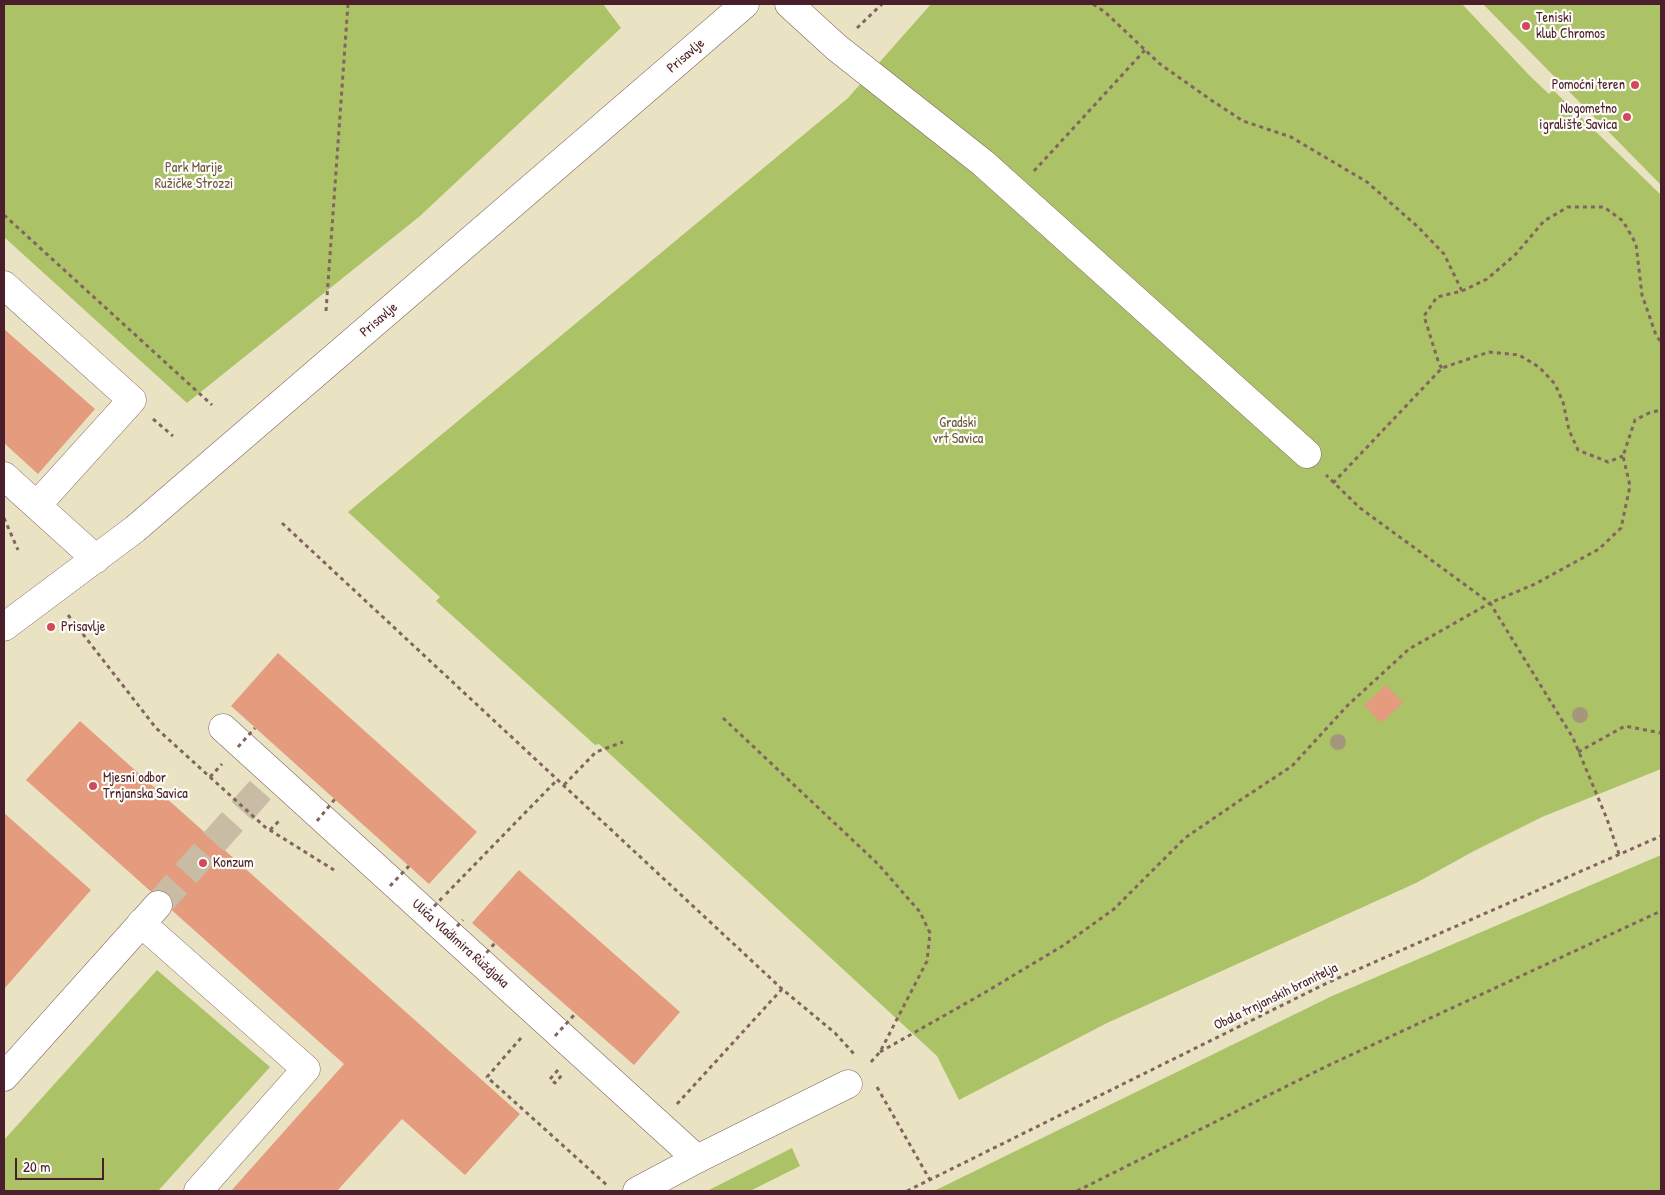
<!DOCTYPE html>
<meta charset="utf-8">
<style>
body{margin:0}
#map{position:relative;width:1665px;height:1195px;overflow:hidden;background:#e9e3c3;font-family:"Patrick Hand",sans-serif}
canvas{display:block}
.frame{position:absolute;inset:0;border:5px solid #4a1f2b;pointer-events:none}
.scale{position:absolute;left:15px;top:1158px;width:89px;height:22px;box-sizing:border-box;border:2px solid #4a1f2b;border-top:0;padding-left:6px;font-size:15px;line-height:18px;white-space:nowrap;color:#4a1f2b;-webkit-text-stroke:4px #fdfcf7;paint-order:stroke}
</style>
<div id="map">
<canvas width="1665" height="1195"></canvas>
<div class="frame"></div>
<div class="scale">20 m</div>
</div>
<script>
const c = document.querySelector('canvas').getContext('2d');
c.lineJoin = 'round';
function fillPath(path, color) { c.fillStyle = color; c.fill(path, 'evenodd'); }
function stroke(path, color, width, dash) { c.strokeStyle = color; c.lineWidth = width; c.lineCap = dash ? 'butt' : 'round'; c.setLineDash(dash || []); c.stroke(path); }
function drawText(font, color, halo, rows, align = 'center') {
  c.font = font + ' "Patrick Hand",sans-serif'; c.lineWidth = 4.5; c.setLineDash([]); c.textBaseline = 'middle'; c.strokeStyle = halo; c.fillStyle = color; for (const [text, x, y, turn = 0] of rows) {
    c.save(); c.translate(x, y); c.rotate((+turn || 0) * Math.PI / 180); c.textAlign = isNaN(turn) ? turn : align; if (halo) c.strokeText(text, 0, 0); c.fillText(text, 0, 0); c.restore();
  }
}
fillPath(new Path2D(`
 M4,4H603L621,28L420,216L187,403L4,237Z
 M931,4H1462L1530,76L1549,94L1553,90L1661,195V769L1542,817L1474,851L1416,883L1107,1023L959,1100L937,1056L599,744L595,745L436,601L440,597L348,512L848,98Z
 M1483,4H1661V185Z
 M1661,855V1191H934L1332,996Z
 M157,970L270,1067L158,1191H4V1140Z
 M792,1148L800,1166L750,1191H707Z`), '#acc267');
fillPath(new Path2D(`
 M4,329L95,409L38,474L4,443Z
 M278,653L477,832L429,884L231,706Z
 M1386,685L1403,703L1381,723L1364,705Z
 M80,721L520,1114L465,1175L402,1119L337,1191H231L344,1064L26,780Z
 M4,813L91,890L4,989Z
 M519,870L680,1012L634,1065L472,923Z`), '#e59b7d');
stroke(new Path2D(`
 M158,905L263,787`), '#c9bca5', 28, [28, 14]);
const minor = new Path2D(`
 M789,4L836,47L983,163L1307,454
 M4,285L132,400L37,505
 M4,476L96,559
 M4,627L135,529L745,4
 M223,728L697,1159
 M141,923L306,1069L198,1191
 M4,1077L158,905
 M637,1191L697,1159L848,1084`);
stroke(minor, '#826460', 29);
stroke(new Path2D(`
 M1093,4L1105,12L1160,64L1211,100L1243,121L1291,137L1367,182L1418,227L1444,254L1462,291
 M857,28L882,4
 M1034,171L1145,50
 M4,215L212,405
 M326,311L348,4
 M1442,368L1439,364L1424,316L1437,297L1462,291L1487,279L1515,255L1544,221L1568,207H1604L1623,221L1636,244L1642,295L1656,335L1661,342
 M153,419L173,436
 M1333,483L1442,368L1489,352L1519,355L1539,367L1555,384L1563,402L1569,430L1578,450L1608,462L1623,456
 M4,518L18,550
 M282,523L782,989L835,1033L855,1055
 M68,615L156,728L265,827L334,870
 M723,718L878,864L920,912L930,933L927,961L880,1052L869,1064
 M1578,752L1625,726L1661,733
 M210,777L222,764
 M564,785L596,752L623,742
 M270,830L280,820
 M1619,854L1607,819L1573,738L1490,603L1535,584L1599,549L1621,528L1630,486L1623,456L1635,420L1649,413L1661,410
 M446,894L557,780
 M521,1038L487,1077L609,1187
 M880,1052L984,993L1064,945L1114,909L1185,838L1239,801L1292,766L1348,705L1409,649L1490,603L1360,508L1326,475
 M558,1070L550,1079L555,1083L562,1075
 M877,1087L930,1180
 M677,1104L782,989
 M907,1191L1327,983L1661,836
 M1077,1191L1327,1066L1661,911`), '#826460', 3, [4, 4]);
stroke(minor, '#fff', 28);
stroke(new Path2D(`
 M238,747L255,728
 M317,821L335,799
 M390,886L409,866
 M423,918L442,898
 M446,938L463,920
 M476,965L495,943
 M555,1036L575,1014`), '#826460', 3, [4, 4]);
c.fillStyle = '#a4977b';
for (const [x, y] of [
 [1580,715],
 [1338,742]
]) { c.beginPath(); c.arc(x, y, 8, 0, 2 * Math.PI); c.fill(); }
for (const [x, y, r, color] of [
 [1526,26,5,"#d1495b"],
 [1635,85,5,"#d1495b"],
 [1627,117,5,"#d1495b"],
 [51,627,5,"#d1495b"],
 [93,786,5,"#d1495b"],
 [203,863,5,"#d1495b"]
]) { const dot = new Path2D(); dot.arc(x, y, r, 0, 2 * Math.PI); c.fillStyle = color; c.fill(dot); stroke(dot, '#fdfcf7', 2); }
drawText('14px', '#4a1f2b', '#fdfcf7', [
 ["Teniski",1536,18],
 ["klub Chromos",1536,34],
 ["Pomoćni teren",1625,85,"right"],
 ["Nogometno",1617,109,"right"],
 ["igralište Savica",1617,125,"right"],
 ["Prisavlje",61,627],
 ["Mjesni odbor",103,778],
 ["Trnjanska Savica",103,794],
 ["Konzum",213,863]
], 'left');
drawText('14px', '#4a1f2b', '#fdfcf7', [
 ["Prisavlje",686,56,-41],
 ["Prisavlje",379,320,-41],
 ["Ulica Vladimira Ruždjaka",460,944,42],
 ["Obala trnjanskih branitelja",1276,997,-26]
]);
drawText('14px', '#6c5840', '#fdfcf7', [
 ["Park Marije",194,168],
 ["Ružičke Strozzi",194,184],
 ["Gradski",958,423],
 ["vrt Savica",958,439]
]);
</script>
